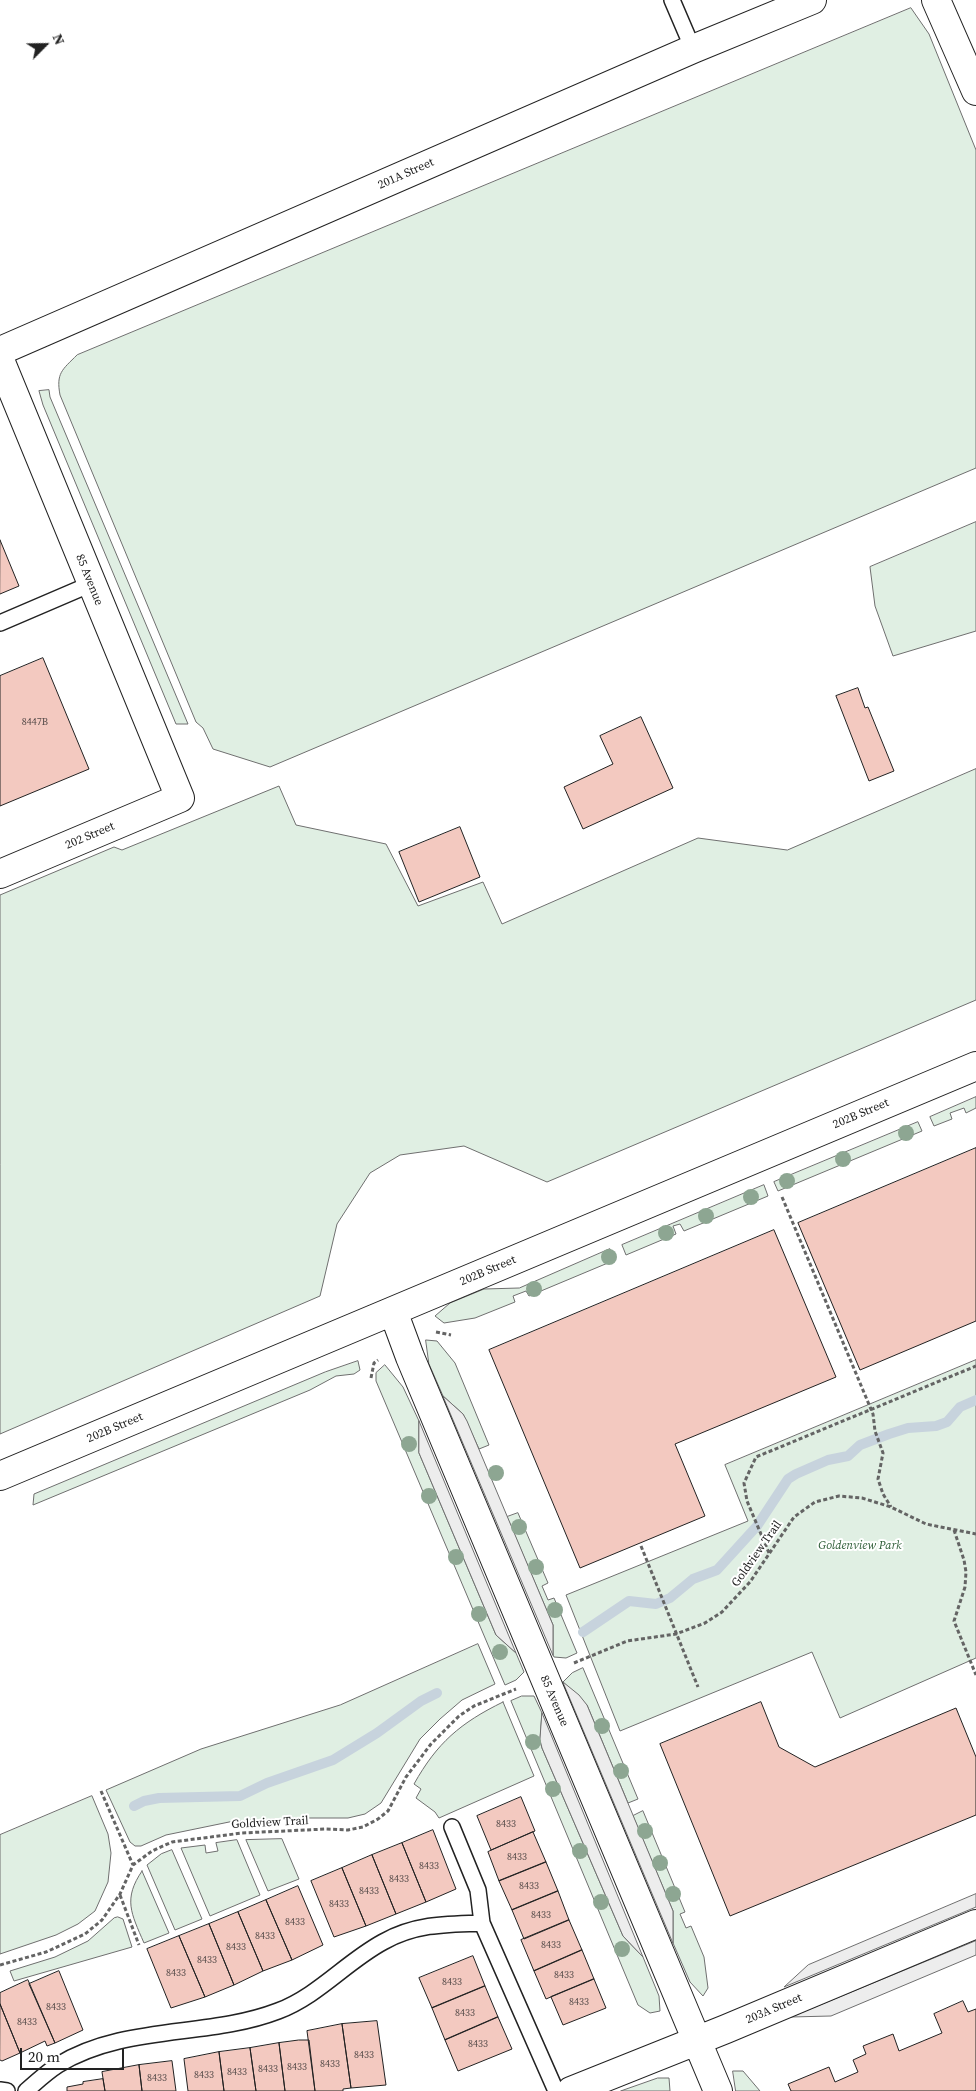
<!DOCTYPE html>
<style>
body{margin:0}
#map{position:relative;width:976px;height:2091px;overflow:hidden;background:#fff;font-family:"Source Serif 4",serif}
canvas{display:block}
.north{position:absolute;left:20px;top:20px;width:50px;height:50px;-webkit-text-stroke:4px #fff;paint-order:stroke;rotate:67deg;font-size:14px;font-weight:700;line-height:20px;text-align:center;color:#222}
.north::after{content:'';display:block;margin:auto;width:18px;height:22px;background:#222;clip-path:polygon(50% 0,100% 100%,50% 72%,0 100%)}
.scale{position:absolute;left:20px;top:2048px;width:104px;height:22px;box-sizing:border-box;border:2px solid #222;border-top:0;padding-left:6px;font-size:15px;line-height:18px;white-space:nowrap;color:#222;-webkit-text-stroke:4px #fff;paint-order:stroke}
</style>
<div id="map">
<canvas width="976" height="2091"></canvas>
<div class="north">N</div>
<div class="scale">20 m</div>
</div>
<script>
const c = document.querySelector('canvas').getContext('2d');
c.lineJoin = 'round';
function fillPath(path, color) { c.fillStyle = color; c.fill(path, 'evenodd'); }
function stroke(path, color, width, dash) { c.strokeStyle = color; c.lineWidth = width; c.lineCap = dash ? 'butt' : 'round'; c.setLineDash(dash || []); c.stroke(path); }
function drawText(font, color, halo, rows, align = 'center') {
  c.font = font + ' "Source Serif 4",serif'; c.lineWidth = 4; c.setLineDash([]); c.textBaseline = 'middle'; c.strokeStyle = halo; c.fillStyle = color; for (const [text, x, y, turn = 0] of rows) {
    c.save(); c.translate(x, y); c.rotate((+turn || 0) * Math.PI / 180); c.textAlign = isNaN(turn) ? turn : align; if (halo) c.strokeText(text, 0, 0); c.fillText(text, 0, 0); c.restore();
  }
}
const green = new Path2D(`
 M911,8L929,34L976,150V468L270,767L213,749L203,728L196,722L60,395C56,373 62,370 77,355Z
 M49,390L50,397L188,724H176L43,405L39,391Z
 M976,522V631L893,656L875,606L870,567Z
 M976,769V1000L547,1182L464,1146L400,1155L370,1173L337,1224L320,1296L0,1434V895L114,847L122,850L279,786L296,825L386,844L418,906L483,882L502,924L698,838L787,850Z
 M976,1097V1108L966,1113L964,1108L950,1113L952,1119L934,1126L930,1117Z
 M918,1122L922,1131L778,1191L774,1182Z
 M764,1185L768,1196L684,1231L680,1224L673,1226L676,1234L626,1255L622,1245Z
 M610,1249L615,1260L529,1296L526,1291L513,1296L515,1302L475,1318L444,1323L435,1316L450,1303L484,1289L519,1288Z
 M426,1340L437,1341L455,1363L489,1445L479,1449L463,1414L443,1396L429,1364Z
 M976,1360V1658L840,1718L812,1652L620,1731L566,1595L748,1521L725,1465Z
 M358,1361L360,1370L354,1374L336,1376L310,1390L33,1505L34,1494L325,1372Z
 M385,1365L403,1387L419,1421V1453L496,1635L516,1653L524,1672L516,1680L505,1685L376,1381V1373Z
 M518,1513L548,1583L542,1586L548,1600L554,1598L577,1653L566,1658L554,1657L553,1655V1625L507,1517Z
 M478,1644L495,1684L462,1700L440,1719L420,1739L381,1803L365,1814L348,1818H298L234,1821L166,1835L141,1846H135L130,1842L106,1790L201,1749L340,1705Z
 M583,1668L638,1799L628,1803L587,1705L563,1682L572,1673Z
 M522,1696H534L542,1713L540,1740L542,1748L623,1936L643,1957L659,1996L660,2011L650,2013L638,2005L511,1701Z
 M503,1702L534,1776L439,1818L435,1812L416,1798L421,1789L414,1784C437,1743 460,1723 503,1702Z
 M92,1796L108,1834L111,1853L108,1882L95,1911L78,1924L56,1935L0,1954V1835Z
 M643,1811L685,1912L680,1914L686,1928L691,1926L704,1957L708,1988L703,1996L690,1982L673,1943V1911L633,1816Z
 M282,1839L299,1879L268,1891L246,1840Z
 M237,1840L260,1895L210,1916L181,1848L205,1845L206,1853L218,1851L216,1843Z
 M172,1850L202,1919L175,1930L147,1865L161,1854Z
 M142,1871L169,1933L144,1943C131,1913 123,1899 142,1871Z
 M118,1917L123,1919L132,1947L14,1981L10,1971L55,1957L88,1941L114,1918Z
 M733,2071H743L760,2091H736Z
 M658,2078H669L670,2091H621Z`);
fillPath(green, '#e0efe3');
stroke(green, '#6f6f6f', 1);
const parking = new Path2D(`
 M443,1396L463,1414L467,1421L553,1625V1655Z
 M419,1421L516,1653L496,1635L419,1453Z
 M563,1682L579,1695L587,1705L673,1911V1943Z
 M542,1713L643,1957L623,1936L542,1748L540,1740Z
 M976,1894V1907L784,1987L808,1965Z
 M976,1941V1955L831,2016L791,2017Z`);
fillPath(parking, '#ededed');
stroke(parking, '#6f6f6f', 1);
stroke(new Path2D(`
 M583,1632L629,1601L656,1604L670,1598L693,1579L717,1570L757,1526L788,1479L796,1474L828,1460L848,1456L860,1445L889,1434L908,1428L936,1426L947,1422L960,1407L976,1400
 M134,1806L144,1801L159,1798L240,1796L267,1783L333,1760L377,1733L421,1701L437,1693`), '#c7d3dd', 10);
const building = new Path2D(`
 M0,540L19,586L0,594Z
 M43,658L89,769L0,806V676Z
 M858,688L865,708L868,707L894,771L869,781L836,696Z
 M641,717L673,788L583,829L564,787L613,764L600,736Z
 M460,827L480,877L419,902L399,852Z
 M976,1148V1321L860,1370L798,1223Z
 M774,1230L836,1377L675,1444L705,1516L580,1568L489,1350Z
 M761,1702L779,1747L815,1767L956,1708L976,1757V1815L730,1916L660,1744Z
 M521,1797L535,1831L491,1850L477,1816Z
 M433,1830L456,1889L426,1902L402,1843Z
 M533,1832L546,1862L499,1881L488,1852Z
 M402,1843L426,1902L396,1914L372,1855Z
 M372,1855L396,1914L366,1926L342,1868Z
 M546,1862L558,1891L512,1910L499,1881Z
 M342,1868L366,1926L334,1937L311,1881Z
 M298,1886L323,1945L292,1960L266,1900Z
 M558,1891L569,1920L524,1939L512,1910Z
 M266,1900L292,1960L263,1971L238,1912Z
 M238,1912L263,1971L234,1985L209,1924Z
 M569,1920L582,1950L534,1971L521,1940Z
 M209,1924L234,1985L205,1997L179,1936Z
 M179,1936L205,1997L171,2008L147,1949Z
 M582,1950L594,1979L546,1999L534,1971Z
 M473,1956L485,1986L432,2008L419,1978Z
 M59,1971L83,2030L55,2043L29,1984Z
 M594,1979L606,2008L563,2025L551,1997Z
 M28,1980L55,2043L47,2046L45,2041L20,2053L0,2004V1993Z
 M485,1986L498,2017L445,2040L432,2008Z
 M963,2001L968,2012L976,2009V2091H791L788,2084L829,2067L835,2082L858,2072L853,2060L866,2054L863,2046L893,2034L899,2051L942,2033L934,2014Z
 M0,2004L20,2053L2,2061L0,2060Z
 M498,2017L512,2049L458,2071L445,2040Z
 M377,2021L386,2085L351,2088L342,2024Z
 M342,2024L351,2088L343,2089V2091H315L307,2031Z
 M299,2040H309L315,2091H285L279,2043Z
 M279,2043L285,2091H256L250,2048Z
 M250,2048L256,2091H224L219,2052Z
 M219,2052L224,2091H188L184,2059Z
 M172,2061L176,2091H142L139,2065Z
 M139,2065L142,2091H105L102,2072Z
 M103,2079L105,2091H67V2087L83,2084V2082Z`);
fillPath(building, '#f3c9c0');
stroke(building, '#222', 1);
const lane = new Path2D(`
 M672,0L693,49
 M0,623L91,584
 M452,1827L478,1890L482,1923
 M0,2090L7,2091
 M26,2091C36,2082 47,2072 58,2065C125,2024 208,2038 278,2011C318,1996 346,1962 383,1942C415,1924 446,1924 482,1923L556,2091`);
const street = new Path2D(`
 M0,351L693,49L812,0
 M0,360L180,798L0,874
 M393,1311L410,1357L718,2091
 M0,1476L976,1066
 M571,2091L726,2029L976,1924`);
const secondary = new Path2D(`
 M936,0L976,91`);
stroke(lane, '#222', 18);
stroke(street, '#222', 30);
stroke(secondary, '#222', 30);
stroke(new Path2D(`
 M782,1197L873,1414L875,1431L883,1453L878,1479L883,1494L891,1507
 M436,1332L451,1335
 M371,1378L374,1363L378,1360
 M954,1530L964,1560L966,1572L965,1587L954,1621L976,1675
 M641,1546L698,1687
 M769,1553L747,1501L744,1483L756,1457L976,1366
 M574,1663L627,1641L676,1634L705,1623L722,1612L750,1582L794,1517L815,1502L839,1496L862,1498L891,1507L926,1524L976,1534
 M101,1791L133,1865
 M120,1895L139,1945
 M0,1965L46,1952L85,1934L102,1920L120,1894L133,1865L152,1851L172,1842L242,1833L326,1829L348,1830L363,1827L378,1819L388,1811L406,1777L431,1744L459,1716L474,1706L516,1689`), '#646464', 3, [4, 2.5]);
stroke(lane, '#fff', 15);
stroke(street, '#fff', 28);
stroke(secondary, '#fff', 28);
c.fillStyle = '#8da692';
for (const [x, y] of [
 [906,1133],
 [843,1159],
 [787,1181],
 [751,1197],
 [706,1216],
 [666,1233],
 [609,1257],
 [534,1289],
 [409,1444],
 [496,1473],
 [429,1496],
 [519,1527],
 [456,1557],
 [536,1567],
 [555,1610],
 [479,1614],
 [500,1652],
 [602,1726],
 [533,1742],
 [621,1771],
 [553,1789],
 [645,1831],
 [580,1851],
 [660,1863],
 [673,1894],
 [601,1902],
 [622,1949]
]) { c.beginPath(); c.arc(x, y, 8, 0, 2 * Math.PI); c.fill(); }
drawText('10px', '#564c4a', null, [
 ["8447B",35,722],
 ["8433",506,1824],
 ["8433",517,1857],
 ["8433",429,1866],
 ["8433",399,1879],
 ["8433",529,1886],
 ["8433",369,1891],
 ["8433",339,1904],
 ["8433",541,1915],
 ["8433",295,1922],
 ["8433",265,1936],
 ["8433",551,1945],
 ["8433",236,1947],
 ["8433",207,1960],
 ["8433",176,1973],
 ["8433",564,1975],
 ["8433",452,1982],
 ["8433",579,2002],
 ["8433",56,2007],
 ["8433",465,2013],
 ["8433",27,2022],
 ["8433",478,2044],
 ["8433",364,2055],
 ["8433",330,2064],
 ["8433",297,2067],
 ["8433",268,2069],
 ["8433",237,2072],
 ["8433",204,2075],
 ["8433",157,2078]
]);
drawText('12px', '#222', '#fff', [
 ["201A Street",406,174,-24],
 ["85 Avenue",89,580,68],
 ["202 Street",90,836,-23],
 ["202B Street",861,1114,-23],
 ["202B Street",488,1271,-23],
 ["202B Street",115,1428,-23],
 ["Goldview Trail",757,1554,-55],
 ["85 Avenue",554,1701,67],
 ["Goldview Trail",270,1823,-3],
 ["203A Street",774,2009,-23]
]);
drawText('italic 12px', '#2f5e38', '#fff', [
 ["Goldenview Park",860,1546]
]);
</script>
